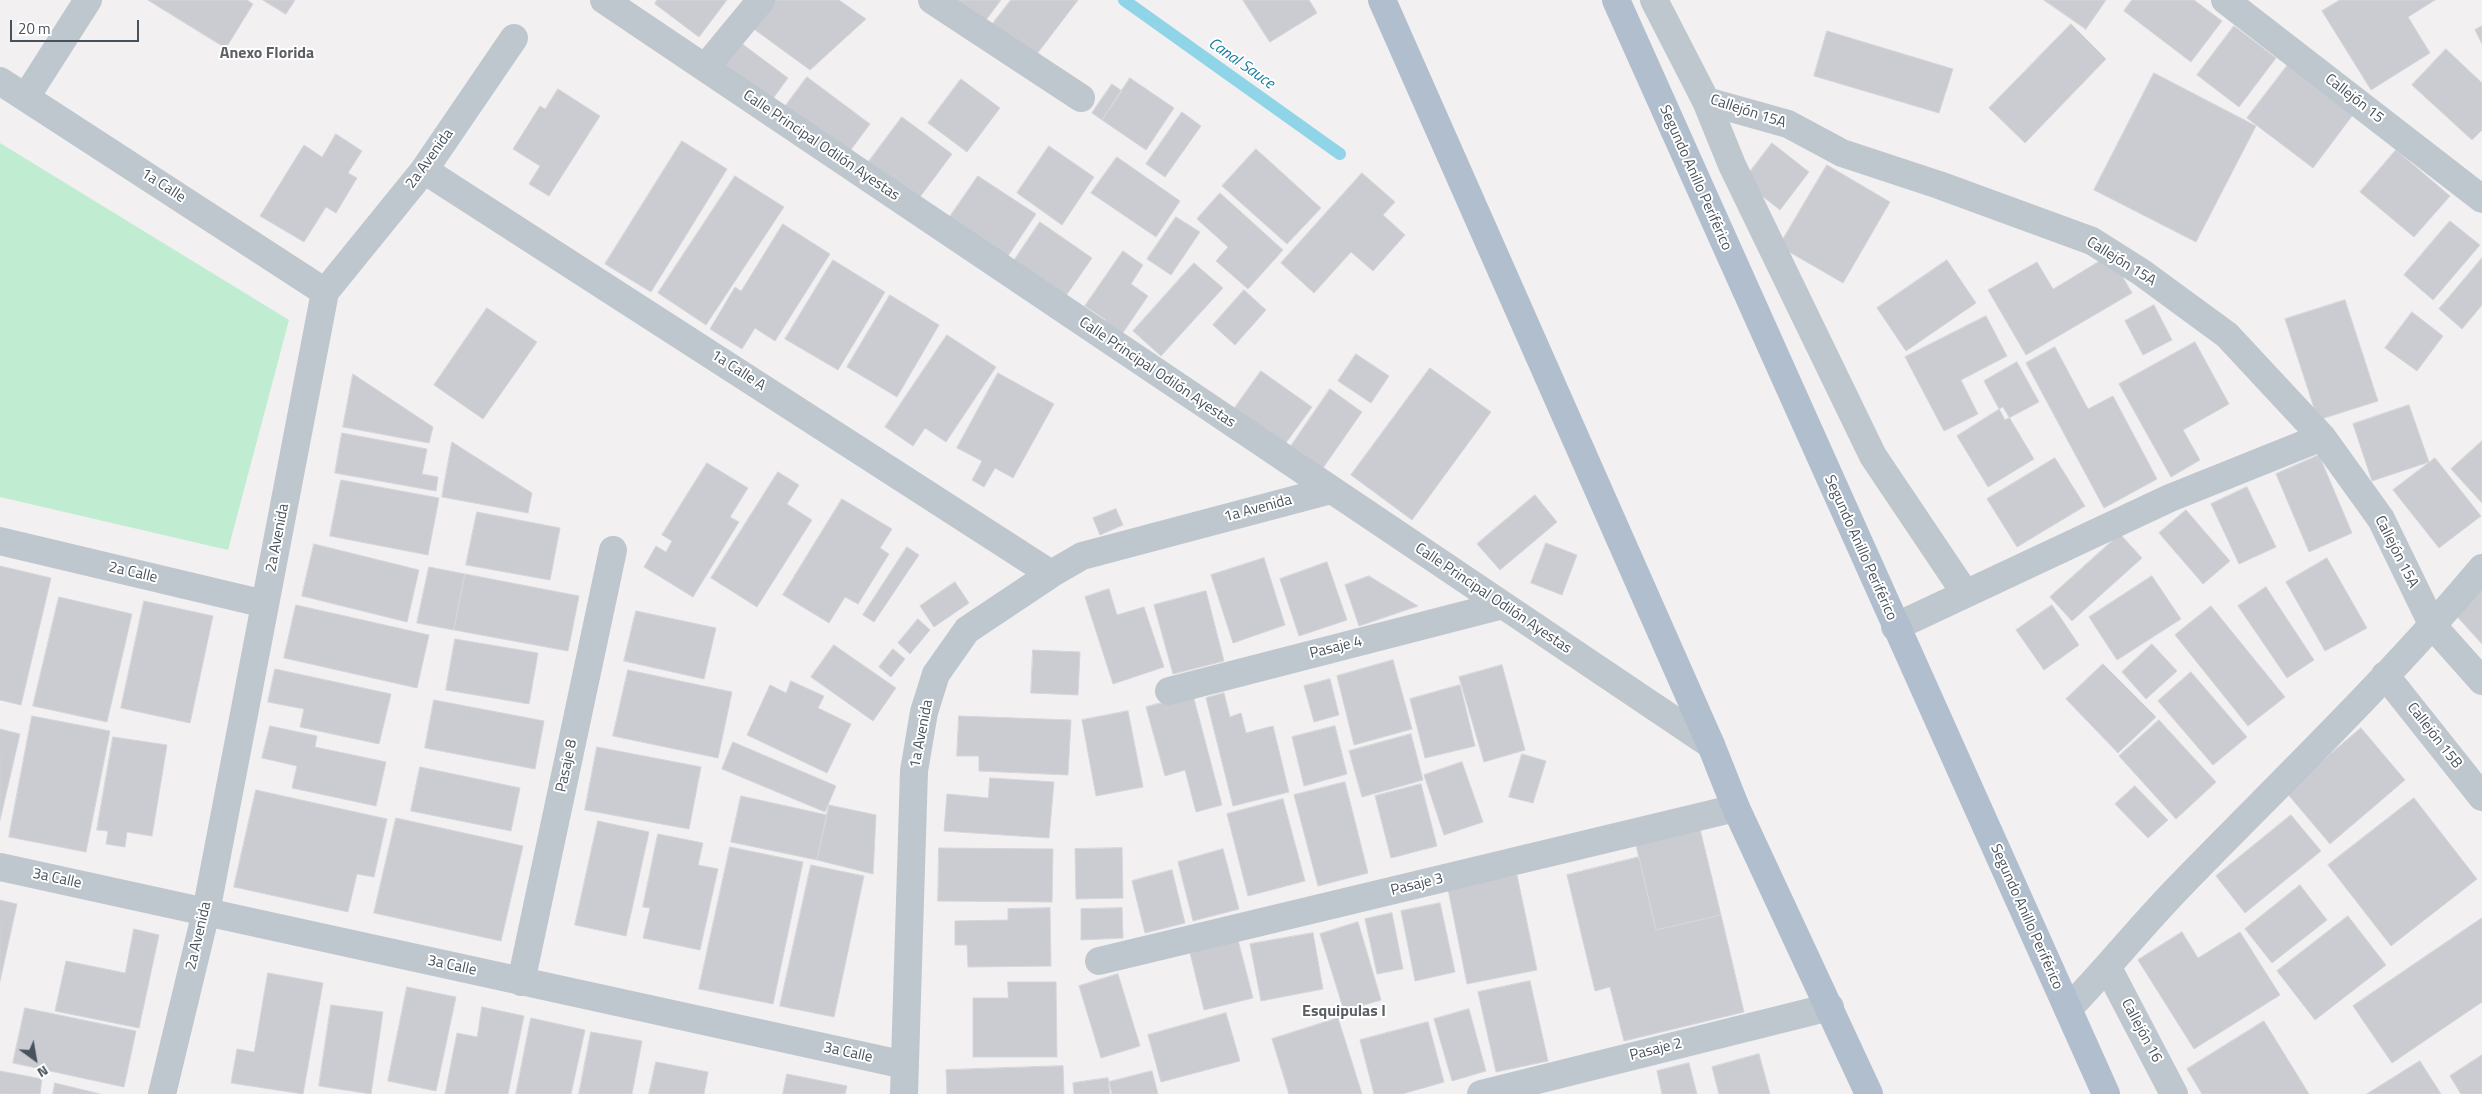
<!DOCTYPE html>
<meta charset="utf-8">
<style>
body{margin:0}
#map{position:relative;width:2482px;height:1094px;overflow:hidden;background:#f2f0f0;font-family:"Titillium Web",sans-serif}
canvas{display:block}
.north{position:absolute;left:10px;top:1034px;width:50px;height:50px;-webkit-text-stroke:4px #fff;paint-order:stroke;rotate:148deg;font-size:14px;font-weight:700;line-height:20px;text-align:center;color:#48525c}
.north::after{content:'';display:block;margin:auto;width:18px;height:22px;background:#48525c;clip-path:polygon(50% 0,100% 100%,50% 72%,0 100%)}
.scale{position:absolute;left:10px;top:20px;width:129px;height:22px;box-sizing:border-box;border:2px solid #48525c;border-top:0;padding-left:6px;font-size:15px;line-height:18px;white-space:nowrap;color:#48525c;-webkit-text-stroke:4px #fff;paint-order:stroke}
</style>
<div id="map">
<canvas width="2482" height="1094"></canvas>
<div class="north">N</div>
<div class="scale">20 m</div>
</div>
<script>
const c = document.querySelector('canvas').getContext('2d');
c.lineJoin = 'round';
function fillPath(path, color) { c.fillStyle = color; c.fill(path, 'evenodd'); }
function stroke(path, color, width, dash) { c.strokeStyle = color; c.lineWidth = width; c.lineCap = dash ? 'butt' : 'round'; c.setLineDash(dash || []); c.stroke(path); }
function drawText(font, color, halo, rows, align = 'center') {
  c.font = font + ' "Titillium Web",sans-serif'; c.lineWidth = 4; c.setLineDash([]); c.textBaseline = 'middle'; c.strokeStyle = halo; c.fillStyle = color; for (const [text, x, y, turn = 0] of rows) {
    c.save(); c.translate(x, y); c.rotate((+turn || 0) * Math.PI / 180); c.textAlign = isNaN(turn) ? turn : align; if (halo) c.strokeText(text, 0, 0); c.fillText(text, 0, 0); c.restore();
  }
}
fillPath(new Path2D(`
 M0,143L289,320L228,550L0,497Z`), '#c0edd2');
stroke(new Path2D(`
 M1124,0L1340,154`), '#90d4e7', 12);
const building = new Path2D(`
 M148,0H247L253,4L226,48Z
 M263,0H295L286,14Z
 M657,0H727L699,37L655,4Z
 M765,0H839L866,19L810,70L747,24Z
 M951,0H1001L983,24Z
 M1011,0H1078L1030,63L987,31Z
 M1243,0H1309L1317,13L1270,42Z
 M2044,0H2106L2086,29Z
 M2132,0H2194L2222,21L2191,62L2124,11Z
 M2340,0H2435L2408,17L2430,53L2371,90L2322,11Z
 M2071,24L2106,59L2025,143L1989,108Z
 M2234,26L2276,58L2239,107L2197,75Z
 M2482,26V44L2475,30Z
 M1827,31L1953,69L1939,113L1814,76Z
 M737,40L788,78L766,108L715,70Z
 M2446,49L2482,83V130L2472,140L2412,85Z
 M2290,62L2355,112L2313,168L2247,118Z
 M2154,73L2256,126L2196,242L2094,190Z
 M807,77L870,124L844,159L781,112Z
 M1130,78L1174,108L1146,150L1102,120Z
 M961,79L1000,108L967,152L928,123Z
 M1112,84L1122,91L1102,120L1092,113Z
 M558,89L600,116L549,196L529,184L540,166L513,149L540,106L545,109Z
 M1182,112L1201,126L1165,177L1146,164Z
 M902,117L952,154L914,205L864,168Z
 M336,134L362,151L348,173L357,178L336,213L326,207L304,242L260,216L304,145L322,157Z
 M682,141L727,169L651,292L605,264Z
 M1772,143L1809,172L1780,210L1743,181Z
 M1049,146L1094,177L1062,225L1017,193Z
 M1256,149L1321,208L1287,244L1222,186Z
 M2396,150L2450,196L2414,237L2360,192Z
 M1117,157L1180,201L1156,237L1091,193Z
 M1827,165L1890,202L1843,283L1779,246Z
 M1362,173L1395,202L1383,215L1405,235L1373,271L1351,252L1314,293L1281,263Z
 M735,176L784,207L706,325L658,293Z
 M978,176L1036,214L998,271L940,231Z
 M1220,193L1283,250L1248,289L1216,261L1228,247L1197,219Z
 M1176,217L1200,232L1171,275L1147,259Z
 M2450,221L2480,245L2433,300L2404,275Z
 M1040,222L1092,258L1061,303L1009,268Z
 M783,224L830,254L775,341L755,328L742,349L710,329L735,287L741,291Z
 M1123,251L1143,265L1131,284L1148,296L1120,337L1102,325L1106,320L1085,306Z
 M2110,255L2132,293L2026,355L1988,290L2037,262L2053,289Z
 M2482,258V305L2462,329L2439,309Z
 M833,260L885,292L838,370L785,339Z
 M1947,260L1976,303L1906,351L1877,308Z
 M1194,263L1223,288L1161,356L1133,331Z
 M1244,290L1266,310L1235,345L1213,325Z
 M890,295L939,325L897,397L847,367Z
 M2345,300L2378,401L2318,420L2285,319Z
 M2154,305L2172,340L2143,355L2125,321Z
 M487,308L537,342L483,419L434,385Z
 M2412,312L2443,336L2417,371L2385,348Z
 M1986,316L2007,356L1961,380L1978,414L1944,431L1905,357Z
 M947,335L996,367L946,442L925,428L913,446L885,427Z
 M2195,342L2229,404L2183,430L2200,460L2171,477L2119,384Z
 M2055,347L2088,409L2113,396L2157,479L2104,508L2026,363Z
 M1356,354L1389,376L1371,403L1338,381Z
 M2017,362L2039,402L2005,420L1984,381Z
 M1430,368L1491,412L1412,520L1351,475Z
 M1261,371L1312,407L1280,451L1229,416Z
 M998,373L1054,404L1013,478L995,468L984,487L972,480L982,461L957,448Z
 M353,374L433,427L429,443L343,427Z
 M1330,389L1362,412L1323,468L1291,446Z
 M2409,405L2429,462L2372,481L2353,424Z
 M2003,407L2034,459L1988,487L1957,436Z
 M342,433L427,449L422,474L438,477L436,491L335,473Z
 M2482,441V503L2451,469Z
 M452,442L532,493L528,513L442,497Z
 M2319,455L2352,533L2309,552L2276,474Z
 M2055,458L2085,506L2017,547L1987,499Z
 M2435,458L2481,516L2439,548L2393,490Z
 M707,463L748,488L730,517L739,522L693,597L644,567L656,546L666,552L672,541L662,535Z
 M778,472L799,485L787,504L812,520L757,607L711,578Z
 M341,480L439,498L428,555L330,536Z
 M2247,487L2276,547L2239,564L2211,504Z
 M1535,495L1557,522L1500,570L1477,544Z
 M842,499L892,529L880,548L889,554L858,604L845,597L829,623L783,595Z
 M1116,509L1123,525L1100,535L1093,518Z
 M2186,510L2230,561L2203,584L2159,533Z
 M477,512L560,528L550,580L466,565Z
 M2120,534L2142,558L2072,621L2050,597Z
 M1546,543L1577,555L1562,595L1531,583Z
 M314,544L419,570L407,622L302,596Z
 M907,547L919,555L874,622L863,615Z
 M1264,558L1285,625L1233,643L1211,575Z
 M2327,558L2367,628L2325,651L2286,582Z
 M1327,562L1347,620L1299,636L1280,579Z
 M0,566L51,578L21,705L0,700Z
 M429,567L465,574L454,630L417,623Z
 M465,574L579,596L568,651L454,630Z
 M1369,576L1418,606L1359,626L1345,585Z
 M2152,576L2181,619L2117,660L2089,617Z
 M955,582L969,603L934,627L920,606Z
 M2482,585V644L2452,611Z
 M2266,587L2314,660L2287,678L2238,606Z
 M1109,589L1117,615L1144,607L1164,667L1113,684L1085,597Z
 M1206,591L1224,661L1173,674L1154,605Z
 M59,597L132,614L107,722L33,706Z
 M144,601L213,616L190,723L121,708Z
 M296,605L429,635L417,688L284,658Z
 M2052,605L2079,645L2044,670L2016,630Z
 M2211,606L2285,697L2248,726L2175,635Z
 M636,611L716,628L704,679L624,661Z
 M918,619L930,630L910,654L898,643Z
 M455,639L538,653L529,704L446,690Z
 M2152,644L2177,671L2146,699L2122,672Z
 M834,645L896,688L873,721L811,677Z
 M893,649L905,659L891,677L879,667Z
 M1033,650L1080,652L1078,695L1031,693Z
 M1393,660L1412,729L1354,745L1337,676Z
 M2103,664L2156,717L2118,753L2066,699Z
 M1502,665L1525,750L1484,762L1459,677Z
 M275,669L391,694L379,744L300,727L304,709L268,702Z
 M628,670L732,692L718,758L613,736Z
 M2191,672L2247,737L2213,765L2158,701Z
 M1330,679L1339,715L1314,722L1304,686Z
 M791,681L824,696L818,708L851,724L827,773L747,735L770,685L786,693Z
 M1460,685L1475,746L1425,758L1410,699Z
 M1224,693L1230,717L1241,713L1246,733L1273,726L1289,792L1233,806L1206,698Z
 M1193,695L1222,805L1196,812L1185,770L1165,776L1146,707Z
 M434,700L544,721L535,769L425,748Z
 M1128,711L1143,787L1096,796L1082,720Z
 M32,716L110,731L86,852L9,837Z
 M959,716L1071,720L1068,775L979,771V756H957Z
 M2159,720L2216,782L2176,819L2119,756Z
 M270,726L317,736L315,747L386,762L376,806L292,788L297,766L262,758Z
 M1335,726L1347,774L1304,786L1292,737Z
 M2361,728L2405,780L2330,844L2286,792Z
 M0,729L20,734L0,820Z
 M1411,734L1423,780L1362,797L1349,751Z
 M113,737L167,745L152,836L127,832L125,847L106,844L108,831L97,830Z
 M733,742L836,786L825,812L722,769Z
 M597,747L701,767L689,829L585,810Z
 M1522,754L1546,761L1533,803L1509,797Z
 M1462,762L1483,822L1444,835L1424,775Z
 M420,767L520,788L511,831L411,811Z
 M990,778L1054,782L1049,838L944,831L947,794L988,798Z
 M1345,782L1368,873L1318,886L1294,795Z
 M1421,784L1437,846L1391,858L1375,796Z
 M2135,786L2168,820L2148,838L2115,804Z
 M256,790L387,819L374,877L357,874L348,912L234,887Z
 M741,796L827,815L817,860L731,842Z
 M2414,798L2477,879L2391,946L2328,865Z
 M1283,799L1305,881L1248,896L1227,814Z
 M829,805L876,815L873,874L817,860Z
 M2291,815L2321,851L2245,913L2216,876Z
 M396,818L523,846L501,941L374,913Z
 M598,821L649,832L626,936L575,925Z
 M1699,825L1721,915L1656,930L1635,841Z
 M658,834L703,843L698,865L718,869L700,950L643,938L650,908L643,907Z
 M730,847L803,862L773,1004L699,989Z
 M939,848L1053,849L1052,902L938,901Z
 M1122,848L1123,898L1076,899L1075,849Z
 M1223,849L1239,909L1193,921L1178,862Z
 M1639,857L1656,930L1721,915L1744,1012L1624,1041L1610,987L1595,991L1567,875Z
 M811,865L864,876L834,1017L780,1006Z
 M1172,870L1185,923L1145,933L1132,881Z
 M1517,875L1537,970L1467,984L1448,889Z
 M2300,885L2327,920L2272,963L2245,929Z
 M0,900L17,904L0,981Z
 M1440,903L1455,972L1415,981L1401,911Z
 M1050,908L1051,966L968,967L967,945H955V921L1008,920V909Z
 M1122,908L1123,938L1081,940V909Z
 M1392,913L1403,969L1377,974L1365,919Z
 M2348,916L2386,965L2315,1020L2277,971Z
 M2482,918V1002L2392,1063L2353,1006Z
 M1358,922L1381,1000L1344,1011L1320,934Z
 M134,929L159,935L139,1028L55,1011L66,961L125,973Z
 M2182,932L2198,958L2240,932L2280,995L2194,1049L2138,960Z
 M1313,933L1323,989L1261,1001L1250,944Z
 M1238,940L1253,998L1204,1010L1190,953Z
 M268,973L323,983L303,1094L231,1083L237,1049L254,1052Z
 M1118,974L1140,1046L1101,1058L1079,986Z
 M1530,981L1548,1061L1496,1072L1478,992Z
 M1008,982H1056L1057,1057H973V998H1008Z
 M407,987L456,997L436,1091L388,1081Z
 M331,1005L383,1012L371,1094L319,1086Z
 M482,1007L524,1016L508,1094H445L457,1033L477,1037Z
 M25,1008L136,1031L124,1087L13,1063Z
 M1469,1009L1486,1071L1452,1081L1434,1019Z
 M1226,1013L1240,1061L1161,1082L1148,1035Z
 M531,1018L585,1030L571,1094H516Z
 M1338,1018L1362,1094H1289L1272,1039Z
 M2264,1021L2309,1094H2202L2187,1069Z
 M1428,1022L1444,1082L1402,1094H1374L1360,1040Z
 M591,1032L642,1041L632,1094H579Z
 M1759,1054L1770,1094H1719L1712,1067Z
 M2482,1055V1094H2461L2450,1076Z
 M2420,1061L2441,1094H2367Z
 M656,1062L708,1072L704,1094H649Z
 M1689,1063L1697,1094H1662L1657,1071Z
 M1063,1066L1064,1094H947L946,1070Z
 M0,1071L42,1079L40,1094H0Z
 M1152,1071L1158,1094H1112L1109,1082Z
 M787,1074L847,1086L845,1094H783Z
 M1108,1078L1110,1094H1074L1073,1083Z
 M55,1083L100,1094H53Z`);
fillPath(building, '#caccd2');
stroke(building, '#d4d6db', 1);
stroke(new Path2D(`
 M604,0L1711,745
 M932,0L1081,98
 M1654,0L1706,101L1788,124L1842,153L1939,185L2092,241L2141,272L2227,335L2322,437L2381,519L2433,626L2482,681
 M2225,0L2482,199
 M705,68L761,0
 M0,81L325,292
 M26,97L88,0
 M1706,101L1732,165L1873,456L1965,593
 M424,170L1051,574
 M0,541L265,604
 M1895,627L2170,498L2322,437
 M2385,675L2482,797
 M1169,691L1503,605
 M0,867L905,1065
 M1099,961L1736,808
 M2108,968L2174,1094
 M521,982L613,550
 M2068,1009C2107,969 2141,926 2180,886C2282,781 2388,680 2482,568
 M162,1094L206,912L325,292L424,170L514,38
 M904,1094L914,771L924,712L936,674L967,630L1051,574L1082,556L1331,490
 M1481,1094L1830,1007`), '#bec6ce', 28);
stroke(new Path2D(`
 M1382,0L1711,745L1736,808L1869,1094
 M1616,0L2106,1094`), '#b1becd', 28);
drawText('15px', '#48525c', '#fff', [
 ["Callejón 15",2354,99,38],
 ["Callejón 15A",1748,112,18],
 ["Calle Principal Odilón Ayestas",821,146,34],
 ["2a Avenida",430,159,-54],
 ["Segundo Anillo Periférico",1695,178,66],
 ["1a Calle",163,186,33],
 ["Callejón 15A",2121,262,32],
 ["1a Calle A",738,371,33],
 ["Calle Principal Odilón Ayestas",1157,373,34],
 ["1a Avenida",1258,509,-15],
 ["2a Avenida",278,538,-79],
 ["Segundo Anillo Periférico",1860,548,66],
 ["Callejón 15A",2396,552,63],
 ["2a Calle",133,573,13],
 ["Calle Principal Odilón Ayestas",1493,599,34],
 ["Pasaje 4",1336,648,-14],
 ["1a Avenida",922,734,-79],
 ["Callejón 15B",2434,736,52],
 ["Pasaje 8",567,766,-78],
 ["3a Calle",57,879,12],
 ["Pasaje 3",1417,885,-14],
 ["Segundo Anillo Periférico",2026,917,66],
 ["2a Avenida",199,936,-77],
 ["3a Calle",452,966,12],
 ["Callejón 16",2141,1031,62],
 ["Pasaje 2",1656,1050,-14],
 ["3a Calle",848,1053,12]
]);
drawText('bold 16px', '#5c6064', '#fff', [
 ["Anexo Florida",267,54],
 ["Esquipulas I",1344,1012]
]);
drawText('italic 16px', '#147d9c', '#fff', [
 ["Canal Sauce",1241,64,35]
]);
</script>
